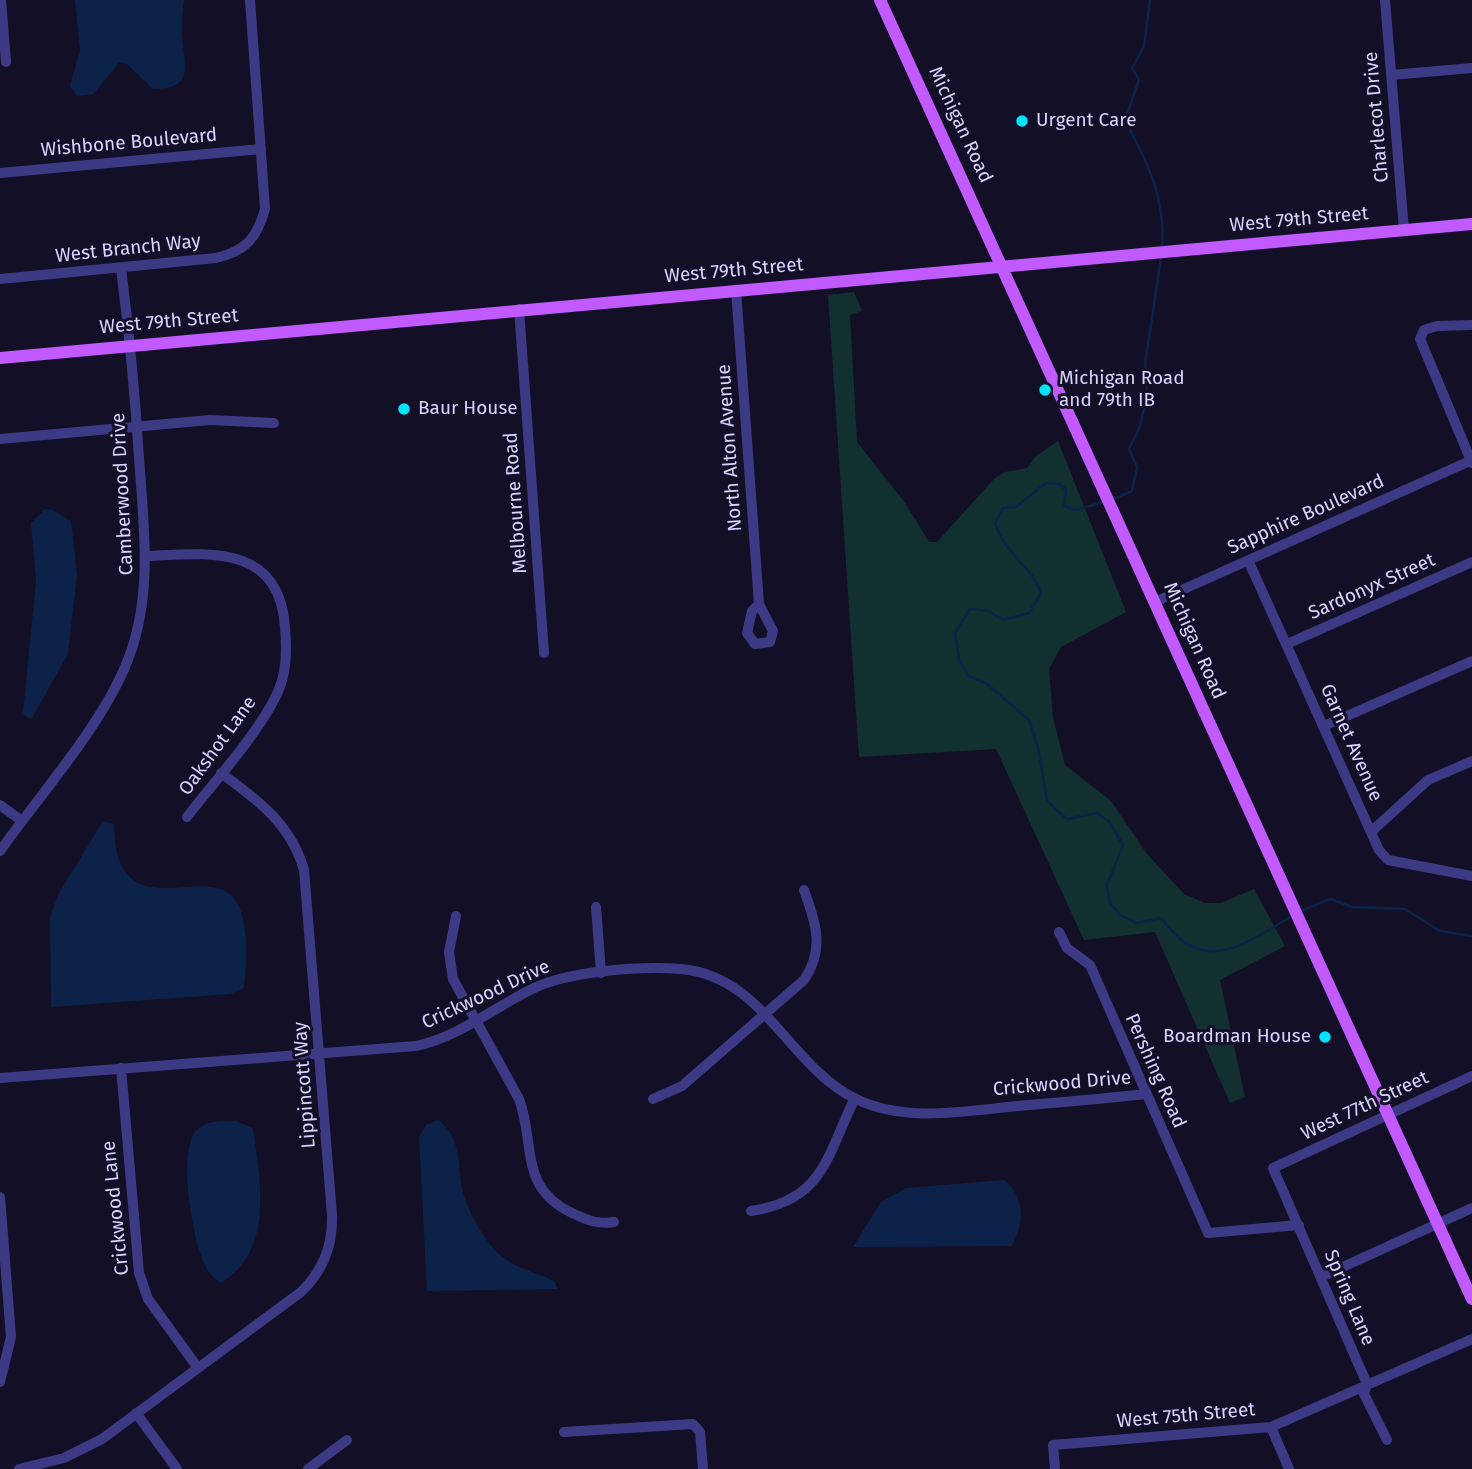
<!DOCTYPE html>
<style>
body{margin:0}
canvas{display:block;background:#130f26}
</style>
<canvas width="1472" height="1469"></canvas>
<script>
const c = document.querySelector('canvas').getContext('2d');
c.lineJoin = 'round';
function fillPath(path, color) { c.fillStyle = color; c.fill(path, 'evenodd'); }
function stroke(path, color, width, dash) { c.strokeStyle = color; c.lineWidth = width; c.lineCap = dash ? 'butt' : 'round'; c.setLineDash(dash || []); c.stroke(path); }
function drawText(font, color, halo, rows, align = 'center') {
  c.font = font + ' "Fira Sans",sans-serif'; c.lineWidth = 6; c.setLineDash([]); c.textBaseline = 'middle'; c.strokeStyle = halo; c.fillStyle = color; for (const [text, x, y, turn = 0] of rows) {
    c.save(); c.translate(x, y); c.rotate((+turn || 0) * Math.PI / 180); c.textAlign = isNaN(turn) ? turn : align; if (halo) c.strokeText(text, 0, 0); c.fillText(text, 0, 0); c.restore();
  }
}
fillPath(new Path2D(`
 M854,292L862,311L850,315L857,442L905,503L929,542H937L995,478L1005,472L1027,468L1036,456L1058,441L1126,612L1061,647L1049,669L1053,718L1065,765L1111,801L1147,854L1184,894L1205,903H1221L1254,889L1285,946L1220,980L1245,1097L1230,1103L1155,932L1084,940L996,749L859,757L828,295Z`), '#12302f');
fillPath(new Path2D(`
 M75,0H184C182,15 181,30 183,45C187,75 188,89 153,89L127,64L119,62L94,94L77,96L70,86L80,51Z
 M45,509L53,510L71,521L77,574L68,654L32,718H28L23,713L36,580L31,523Z
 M103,821L114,824C115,929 198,866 231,895C250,911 247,965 244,988L230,994L51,1007L50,917L59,893Z
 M438,1120C466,1142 455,1170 465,1199C472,1219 485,1241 500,1255C513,1267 537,1273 554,1281L558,1289L427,1291L419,1137L426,1125Z
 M236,1121L253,1128C260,1181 275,1250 221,1283C217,1280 211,1276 209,1272C193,1250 177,1152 196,1131C206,1120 221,1121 236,1121Z
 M1004,1180C1026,1197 1024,1224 1012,1246L853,1247L881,1202L906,1188Z`), '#0c2248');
stroke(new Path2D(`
 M1150,0L1144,46L1132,68L1139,80L1125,120C1147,161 1166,199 1162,247
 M1111,500L1132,491L1137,467L1129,449L1139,429L1147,397L1145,364L1161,258
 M1104,502L1076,510L1064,506L1066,490L1060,484L1046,483L1016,507L1003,508L995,523C1006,557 1031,564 1041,593L1029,613L1003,620L988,611L970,609L955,633L959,659L968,676L986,683L1029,720L1038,747L1047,801L1067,819L1097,813L1109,821L1123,845L1107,885L1110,903L1120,915L1136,923L1162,918C1201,978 1245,944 1292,916
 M1301,911L1330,899L1352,907L1405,909L1440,931L1472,936`), '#0c2248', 2.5);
stroke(new Path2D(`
 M1,0L6,62
 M1385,0L1404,230
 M1391,75L1472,68
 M0,173L261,149
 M0,279L216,258C246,251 257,238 265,209L250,0
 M736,290L759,604L752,611L747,633L755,644L770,642L773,631L759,604
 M519,309L544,653
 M1472,325L1437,326L1424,330L1420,339L1472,463
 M0,439L210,420L274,423
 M146,556C210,553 279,544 285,627C287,651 287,674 276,696C257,735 214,782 187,817
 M1248,560L1379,850L1388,860L1472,876
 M1155,602L1472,460
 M1287,644L1472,562
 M1324,726L1472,661
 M0,805L22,821
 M1372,831L1428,780L1472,761
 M0,851C40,795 98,730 125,667C154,600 144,529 139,458C135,394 129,331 121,268
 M596,907L601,973
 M456,916L449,952L453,979L519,1099C536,1144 518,1187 572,1213C587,1220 598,1225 614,1222
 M1059,932L1067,948L1090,965L1208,1233L1299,1225
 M121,1068L139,1273L148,1299L198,1368
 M0,1078L416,1046C458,1037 492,1009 530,990C566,971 640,966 681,969C764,976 788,1066 856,1099C906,1123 965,1111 1018,1106C1061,1102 1103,1099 1145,1094
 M653,1099L682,1086L804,980C825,949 816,923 804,890
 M0,1197L11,1337L0,1382
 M751,1211C824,1200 826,1157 855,1098
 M1321,1277L1472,1208
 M136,1413L177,1469
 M1271,1427L1289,1469
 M564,1432L693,1424L700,1432L703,1469
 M1387,1440L1364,1394L1367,1384L1273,1168L1472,1076
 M19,1469L64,1458L102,1439L301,1292C323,1271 333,1245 332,1215L304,870C291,824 258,800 221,773
 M308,1469L347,1440
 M1055,1469L1053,1445L1271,1427L1472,1339`), '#3d3a85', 10);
stroke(new Path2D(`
 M880,0L1472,1299
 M0,358L1472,224`), '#c25bff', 12);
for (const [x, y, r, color] of [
 [1022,121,7,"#00e5ff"],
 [1045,390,7,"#00e5ff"],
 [404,409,7,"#00e5ff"],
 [1325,1037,7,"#00e5ff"]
]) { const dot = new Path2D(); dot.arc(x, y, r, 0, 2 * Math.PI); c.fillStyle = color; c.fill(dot); stroke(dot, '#130f26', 2.5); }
drawText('19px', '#d9d4ff', '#130f26', [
 ["Charlecot Drive",1377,117,-95],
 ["Michigan Road",960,125,65],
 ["Wishbone Boulevard",129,143,-5],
 ["West 79th Street",1299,220,-5],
 ["West Branch Way",128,249,-6],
 ["West 79th Street",734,271,-5],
 ["West 79th Street",169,322,-5],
 ["North Alton Avenue",730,448,-94],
 ["Camberwood Drive",123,494,-93],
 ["Melbourne Road",516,503,-94],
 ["Sapphire Boulevard",1306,515,-24],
 ["Sardonyx Street",1372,587,-24],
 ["Michigan Road",1194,641,66],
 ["Garnet Avenue",1351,743,66],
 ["Oakshot Lane",218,746,-54],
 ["Crickwood Drive",486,995,-25],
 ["Pershing Road",1155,1071,66],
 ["Crickwood Drive",1062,1084,-5],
 ["Lippincott Way",305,1085,-94],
 ["West 77th Street",1365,1106,-25],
 ["Crickwood Lane",116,1208,-96],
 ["Spring Lane",1349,1298,67],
 ["West 75th Street",1186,1416,-5]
]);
drawText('19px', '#d9d4ff', '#130f26', [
 ["Urgent Care",1036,121],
 ["Michigan Road",1059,379],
 ["and 79th IB",1059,401],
 ["Baur House",418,409],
 ["Boardman House",1311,1037,"right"]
], 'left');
</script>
